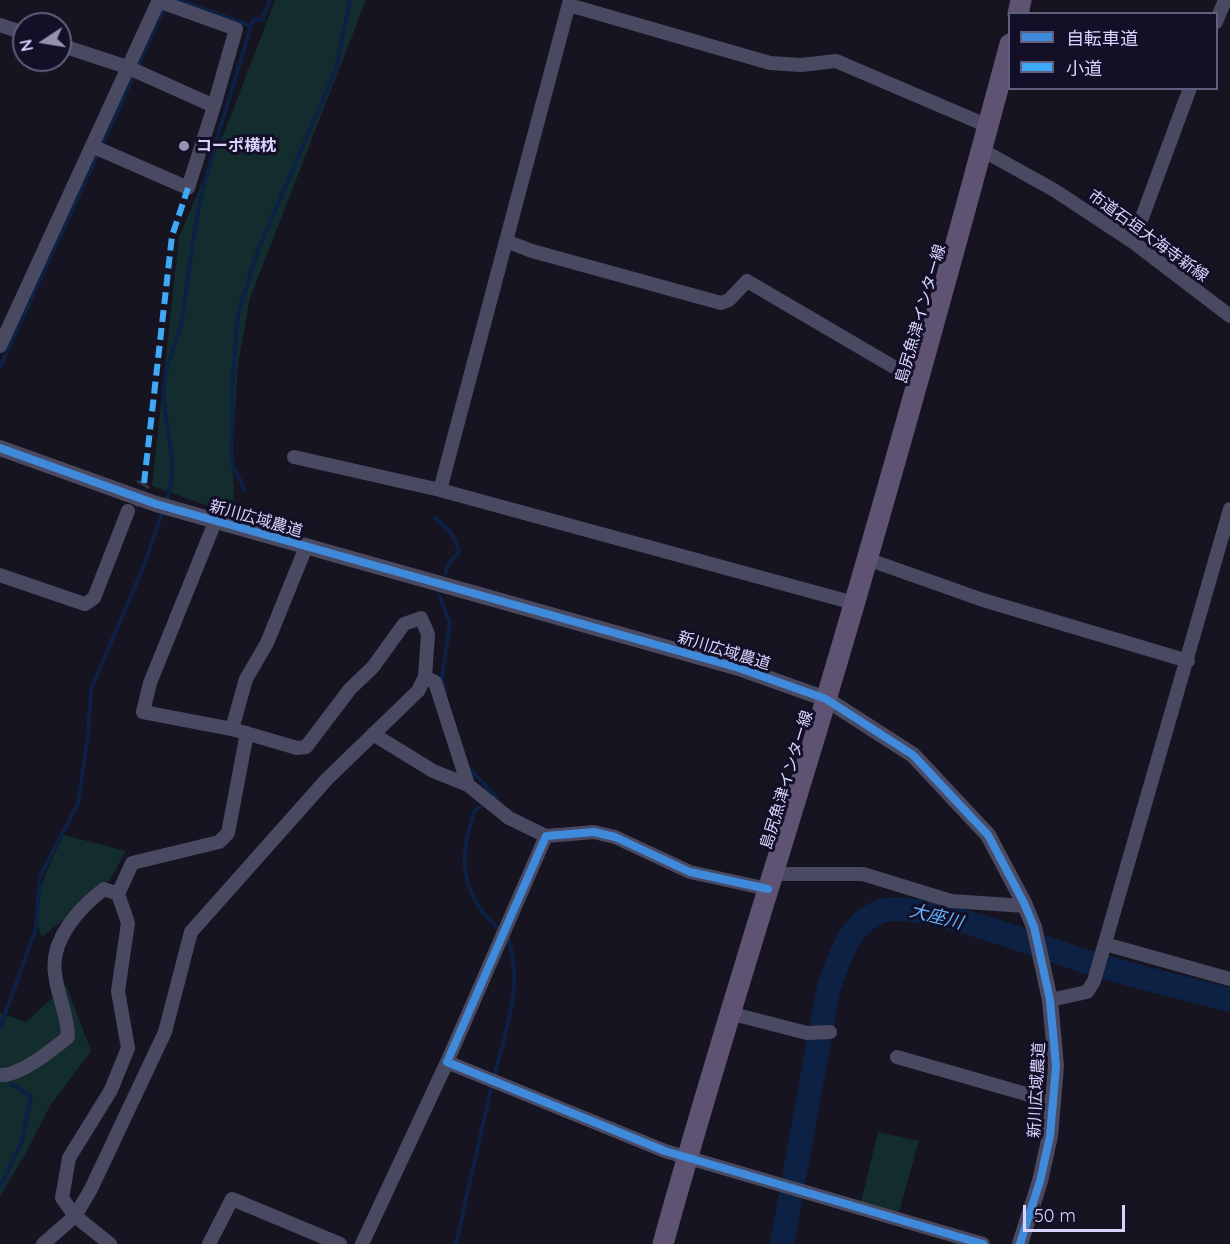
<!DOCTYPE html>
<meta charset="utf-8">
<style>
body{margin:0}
#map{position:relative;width:1230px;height:1244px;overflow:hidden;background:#161421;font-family:Quicksand,"Noto Sans JP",sans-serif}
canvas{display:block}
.legend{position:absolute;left:1008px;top:12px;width:210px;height:78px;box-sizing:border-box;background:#130f26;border:2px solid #625e7d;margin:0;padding:8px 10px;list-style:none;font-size:18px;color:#d9d4ff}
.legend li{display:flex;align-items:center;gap:12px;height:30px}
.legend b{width:30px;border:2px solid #625e7d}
.north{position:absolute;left:12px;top:12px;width:60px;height:60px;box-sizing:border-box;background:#130f26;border:2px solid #625e7d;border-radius:50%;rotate:258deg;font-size:16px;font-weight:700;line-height:24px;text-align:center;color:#d9d4ff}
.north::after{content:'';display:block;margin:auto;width:21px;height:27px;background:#9591b1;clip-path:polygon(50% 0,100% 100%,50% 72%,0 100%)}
.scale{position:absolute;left:1023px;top:1205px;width:102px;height:27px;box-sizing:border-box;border:3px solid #d9d4ff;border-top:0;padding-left:8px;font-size:18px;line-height:21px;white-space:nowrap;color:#d9d4ff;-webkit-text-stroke:4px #130f26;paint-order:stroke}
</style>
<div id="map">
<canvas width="1230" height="1244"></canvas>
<ul class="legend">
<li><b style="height:8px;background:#408adc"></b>自転車道</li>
<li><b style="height:8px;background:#3fa9f5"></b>小道</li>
</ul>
<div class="north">N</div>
<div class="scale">50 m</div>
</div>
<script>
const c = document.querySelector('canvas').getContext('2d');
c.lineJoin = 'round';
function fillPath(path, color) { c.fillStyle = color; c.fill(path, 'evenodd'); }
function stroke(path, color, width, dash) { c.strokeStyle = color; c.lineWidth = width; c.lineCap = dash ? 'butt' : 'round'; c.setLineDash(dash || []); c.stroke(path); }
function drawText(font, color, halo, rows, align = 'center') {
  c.font = font + ' Quicksand,"Noto Sans JP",sans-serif'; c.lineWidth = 6; c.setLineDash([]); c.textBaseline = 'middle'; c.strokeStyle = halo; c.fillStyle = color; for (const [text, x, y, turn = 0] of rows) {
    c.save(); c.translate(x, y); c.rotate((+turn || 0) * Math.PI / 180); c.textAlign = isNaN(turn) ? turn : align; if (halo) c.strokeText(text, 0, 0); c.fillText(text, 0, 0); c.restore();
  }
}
fillPath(new Path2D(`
 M275,0H366L250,298L238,364L233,442L234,515L152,486L179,237L230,118Z
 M64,835L126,851L110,880L89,892L68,916L42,937C27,903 49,866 64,835Z
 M66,985L91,1051L50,1106L24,1156L0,1196V1013L26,1022Z
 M878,1132L919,1141L899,1212L861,1202Z`), '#132c2d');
stroke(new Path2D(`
 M179,0L251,26
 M137,68L165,6
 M0,367L134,75
 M245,490L233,466L231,451L233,375L238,313L258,250L336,69L350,0
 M166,503C183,454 158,421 165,377C169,357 178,339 182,320C189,277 192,235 202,193C216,137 235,82 251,26L254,19L262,20L270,0
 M435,518C449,528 455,536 459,553L449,563L445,574
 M440,597L450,623L442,677L445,693
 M469,768L497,798L492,800
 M485,804L475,810C461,849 458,884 487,917C494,926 507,934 510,945C522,990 505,1033 494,1077
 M0,1028L36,928L40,876L78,804L88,736L91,689L143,568L163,510
 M0,1187L22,1141L31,1096L11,1084
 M456,1244L492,1084`), '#0d2144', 4);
stroke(new Path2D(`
 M782,1244L828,991C838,961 849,922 882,911C918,899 1043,948 1084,961C1132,976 1182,987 1230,1000`), '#0d2144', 24);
stroke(new Path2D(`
 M132,504L144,483`), '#333142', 14, [14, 7]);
stroke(new Path2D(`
 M570,0L440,490L854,603
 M158,1L236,29L214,106
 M569,5L770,63L801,65L836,61L988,126
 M1216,22L1225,0
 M0,25L24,33
 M60,45L127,67L214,106L188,188L92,146
 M982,150L1054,190L1133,242L1230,316
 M506,241L532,251L721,303L729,300L747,281L916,380
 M1133,242L1190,88
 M0,346L159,0
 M294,457L440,490
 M215,522L150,683L143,712L232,729L246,679L267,643L306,547
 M867,559L983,600L1188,661
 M0,575L85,604L94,598L128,511
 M232,729L297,748L306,747L350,689L373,667L404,624L421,618L428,634L425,677
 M373,734L433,771L468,785L509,818L546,836
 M772,874H863L951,901L1025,906
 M768,889L690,872L615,837L594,832L546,836L447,1062L665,1151L983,1244
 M118,894L132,863L219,842L228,833L247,733
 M1105,944L1230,979
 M1050,1000L1087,992L1094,981L1230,509
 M729,1013L807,1033L830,1032
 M897,1057L1054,1102
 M0,1075C20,1076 52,1050 68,1037C68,1015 57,995 55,973C50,940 79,908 104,889L118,894L128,923L118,991L128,1048L111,1090L69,1158L62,1198L75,1216L110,1244
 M43,1244L75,1216L91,1189L165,1032L191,932L327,779L418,691L425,677L435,682L468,785
 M209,1244L232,1199L340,1244
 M362,1244L447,1062`), '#4a4962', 14);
stroke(new Path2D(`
 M0,448L156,504L739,668L826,699L913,755L988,835L1024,903L1034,927L1050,1000L1056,1066L1050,1136L1040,1181L1020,1244`), '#4a4962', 16);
stroke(new Path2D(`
 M1018,14L1021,0
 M663,1244C713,1062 771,883 825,703C890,485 951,264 1010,44`), '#5e5373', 21);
stroke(new Path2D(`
 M144,483L172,236L188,188`), '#3fa9f5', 6, [12, 6]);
stroke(new Path2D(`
 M0,448L156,504L739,668L826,699L913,755L988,835L1024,903L1034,927L1050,1000L1056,1066L1050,1136L1040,1181L1020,1244
 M768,889L690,872L615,837L594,832L546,836L447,1062L665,1151L983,1244`), '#408adc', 8);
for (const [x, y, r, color] of [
 [184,146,6,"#9591b1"]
]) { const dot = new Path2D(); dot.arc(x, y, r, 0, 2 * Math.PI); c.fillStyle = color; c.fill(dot); stroke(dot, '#130f26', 2); }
drawText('bold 16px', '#d9d4ff', '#130f26', [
 ["コーポ横枕",196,146]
], 'left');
drawText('16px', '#d9d4ff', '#130f26', [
 ["市道石垣大海寺新線",1148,236,36],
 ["島尻魚津インター線",921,314,-74],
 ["新川広域農道",256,519,16],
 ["新川広域農道",724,651,17],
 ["島尻魚津インター線",787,780,-73],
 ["新川広域農道",1037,1090,-87]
]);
drawText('italic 18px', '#62b6ff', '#130f26', [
 ["大座川",936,917,14]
]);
</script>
